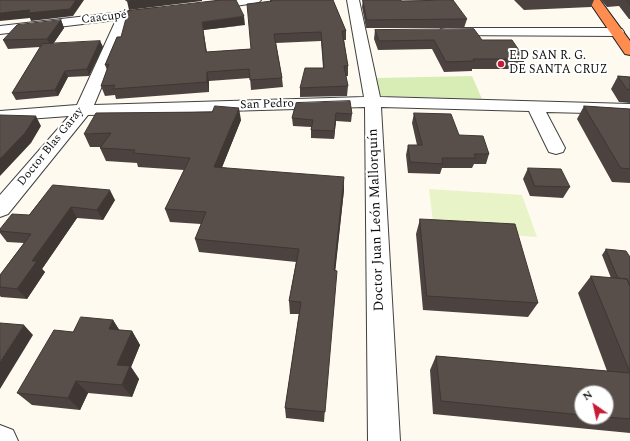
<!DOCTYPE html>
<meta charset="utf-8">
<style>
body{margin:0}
#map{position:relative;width:630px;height:441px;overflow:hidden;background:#fffaef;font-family:Spectral,serif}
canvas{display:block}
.north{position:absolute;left:574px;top:385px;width:40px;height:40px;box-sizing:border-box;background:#fff;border:1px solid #9f9f9f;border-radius:50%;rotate:326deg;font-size:11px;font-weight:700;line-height:16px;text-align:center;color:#0e0e0e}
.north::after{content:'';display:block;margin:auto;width:14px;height:18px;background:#c81c36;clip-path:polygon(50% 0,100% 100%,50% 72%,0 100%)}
</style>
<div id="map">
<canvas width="630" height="441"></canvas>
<div class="north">N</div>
</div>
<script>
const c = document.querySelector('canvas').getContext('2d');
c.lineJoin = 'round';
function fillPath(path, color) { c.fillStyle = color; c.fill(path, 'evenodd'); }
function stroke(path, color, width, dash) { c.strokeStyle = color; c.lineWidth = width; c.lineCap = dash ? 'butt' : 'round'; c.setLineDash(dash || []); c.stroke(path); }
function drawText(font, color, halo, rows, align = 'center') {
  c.font = font + ' Spectral,serif'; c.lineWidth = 4; c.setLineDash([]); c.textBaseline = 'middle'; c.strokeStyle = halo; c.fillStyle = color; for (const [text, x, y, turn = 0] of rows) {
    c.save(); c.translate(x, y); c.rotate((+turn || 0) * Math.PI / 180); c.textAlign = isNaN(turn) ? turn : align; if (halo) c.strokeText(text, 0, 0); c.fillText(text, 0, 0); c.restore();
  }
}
fillPath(new Path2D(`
 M472,76L482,99L381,96L376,78Z`), '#d8edb6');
fillPath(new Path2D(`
 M429,189L522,195L537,237L434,230Z`), '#e9f3c8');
const minor = new Path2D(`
 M228,0H261L259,2L255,3L209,10L205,9L203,6L205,3Z
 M347,0H359L380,97L630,104V114L546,112L565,148L563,152L556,154L549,152L547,148L529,111L381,107L400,441H368L365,107L88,115L8,214L0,217V195L69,116L0,121V111L77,105L116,20L0,34V26L157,8L161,9L163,12L161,15L130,19L94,105L364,97Z
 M446,28H617L622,29L624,32L622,35L617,36L441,35L439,32L441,29Z
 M0,425L13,430L18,441H0Z`);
const highway = new Path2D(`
 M588,0H600L630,41V55L625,54Z`);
stroke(minor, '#414141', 2);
stroke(highway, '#1f1f1f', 2);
fillPath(minor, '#fff');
fillPath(highway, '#fe8d4f');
fillPath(new Path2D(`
 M270,0H333L346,31V40H344L348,66V76H346L348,86L347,96L300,97V88L323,68L321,41L276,43L282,78L283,87L251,90L250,78L209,81V92L116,99L115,95L105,96L101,86L107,70L105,65L117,37L245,25L203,30L207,52L251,49L270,2Z
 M363,0L401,1L467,19L464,28H366L362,7Z
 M514,0H594L591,7L524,10Z
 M601,0H630V19H629L619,6L607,7Z
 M61,20L64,28L53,44L100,41L103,47L89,76L68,77L58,96L16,100L12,93L40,47L8,49L3,40Z
 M375,30L482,40L525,59L521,69H472V71L444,72L432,49L378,50L374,39Z
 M618,76L630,77V103L619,102L611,89Z
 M296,103L352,114L351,122L336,121L334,139L311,138V127L293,126L292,118Z
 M584,106L630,109V183L612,182L577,119Z
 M414,113L459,135L489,154L486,164H474L472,168H442L440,174L408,173L406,155L408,145H417L412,123Z
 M241,120L222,167L344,190L335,270L324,422L286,418L285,408L299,314H290L289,301L296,262L199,252L195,239L201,224L170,222L165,209L184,170L138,167L137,163L106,161L100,148L101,147H90L84,134Z
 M528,168L570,187L563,198L530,196L523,179Z
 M53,185L115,200L103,220L77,218L42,269L45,272L27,299L1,297L0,296V275L24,243L7,242L0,233V231L29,215Z
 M420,219L538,303L528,317L423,310L416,234Z
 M606,249L630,257V433L433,414L430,370L436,356L607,371L578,293L591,276L611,278L602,255ZM582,393L606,417H582Z
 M113,320L119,330L132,331L140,345L131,367L139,379L132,397L88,393L80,410L32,405L17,393Z`), '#4c4340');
fillPath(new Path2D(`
 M76,0H84L73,16L31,21L30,18L0,21V13Z
 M139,0H202V1L129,10L127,1Z
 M244,16L245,25L203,30L208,61L202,22Z
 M61,20L64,28L51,47L47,39Z
 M100,41L103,47L89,76L87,69Z
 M65,71L68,77L58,96L55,90Z
 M207,72L209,81V92L207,82Z
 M239,108L241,120L217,180L214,167Z
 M336,113V121L334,139V131Z
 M36,116L41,126L31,143L0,176V159Z
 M344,177V190L334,283V270Z
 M110,190L115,200L103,220L97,210Z
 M71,207L77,218L42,269L45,272L27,299L17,289L32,261Z
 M113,320L122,334L109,329Z
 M24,325L33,335L0,389V362Z
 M132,331L140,345L131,367L139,379L132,397L122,385L117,365Z
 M76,381L88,393L80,410L68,398Z`), '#3e3734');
const building = new Path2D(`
 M0,0H76L70,9L28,13L30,10L0,13Z
 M126,0H139L127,1Z
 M221,0H236L244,16L202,22L206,52L251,49L247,4L272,1V0H333L346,31H342L348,66H344L348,86L300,88L305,68H324L321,32L274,34L282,78L250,80L249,69L207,72V82L113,89L115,85L101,86L109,64L105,65L117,37H121L128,11Z
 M363,0H401V1L453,0L467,19L367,20Z
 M627,0H630V4Z
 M61,20L47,39L3,40L17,25Z
 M474,29L482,40H512L525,59H473L474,61L446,62L434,40L379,41L375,30Z
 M100,41L87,69L65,71L55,90L12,93L42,44Z
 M618,76L630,77V90L627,89Z
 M350,101L352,114L336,113L334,131L311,130L313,120L292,118L296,103Z
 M215,106L239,108L214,167L344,177L334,270L337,271L325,412L285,408L301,302L289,301L299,249L195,239L206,212L165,209L190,158L133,153L135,150L100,148L111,133L84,134L96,113L212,112Z
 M584,106L630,109V169L621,168Z
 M414,113L451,114L459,135L483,136L489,154H474L476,158H442L443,164L410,162L408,145H422Z
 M0,115L36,116L25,133L0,159Z
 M528,168L561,169L570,187L535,186Z
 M53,185L110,190L97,210L71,207L32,261H37L17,289L0,287V275L31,234L0,231V229L12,214L29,215Z
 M420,219L515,224L538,303L427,296Z
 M606,249L626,251L630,257V286L627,279L618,278Z
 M591,276L627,279L630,286V419L606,417V393H582V415L441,401L436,356L630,373Z
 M81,317L113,320L109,329L132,331L117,365L130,366L122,385L76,381L68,398L17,393L54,330L73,332Z
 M0,323L24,325L0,362Z`);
fillPath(building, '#584e4a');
stroke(building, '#3e3734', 1);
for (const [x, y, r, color] of [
 [501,64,4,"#c81c36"]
]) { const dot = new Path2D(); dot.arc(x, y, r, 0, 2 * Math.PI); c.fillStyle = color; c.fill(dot); stroke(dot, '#fff', 1.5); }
drawText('12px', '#0e0e0e', '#fff', [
 ["Caacupé",104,18,-7],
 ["San Pedro",267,105,-2],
 ["Doctor Blas Garay",51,147,-51]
]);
drawText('12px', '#0e0e0e', '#fff', [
 ["E.D SAN R. G.",509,57],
 ["DE SANTA CRUZ",509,71]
], 'left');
drawText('14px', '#0e0e0e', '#fff', [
 ["Doctor Juan León Mallorquín",377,220,-92]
]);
</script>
